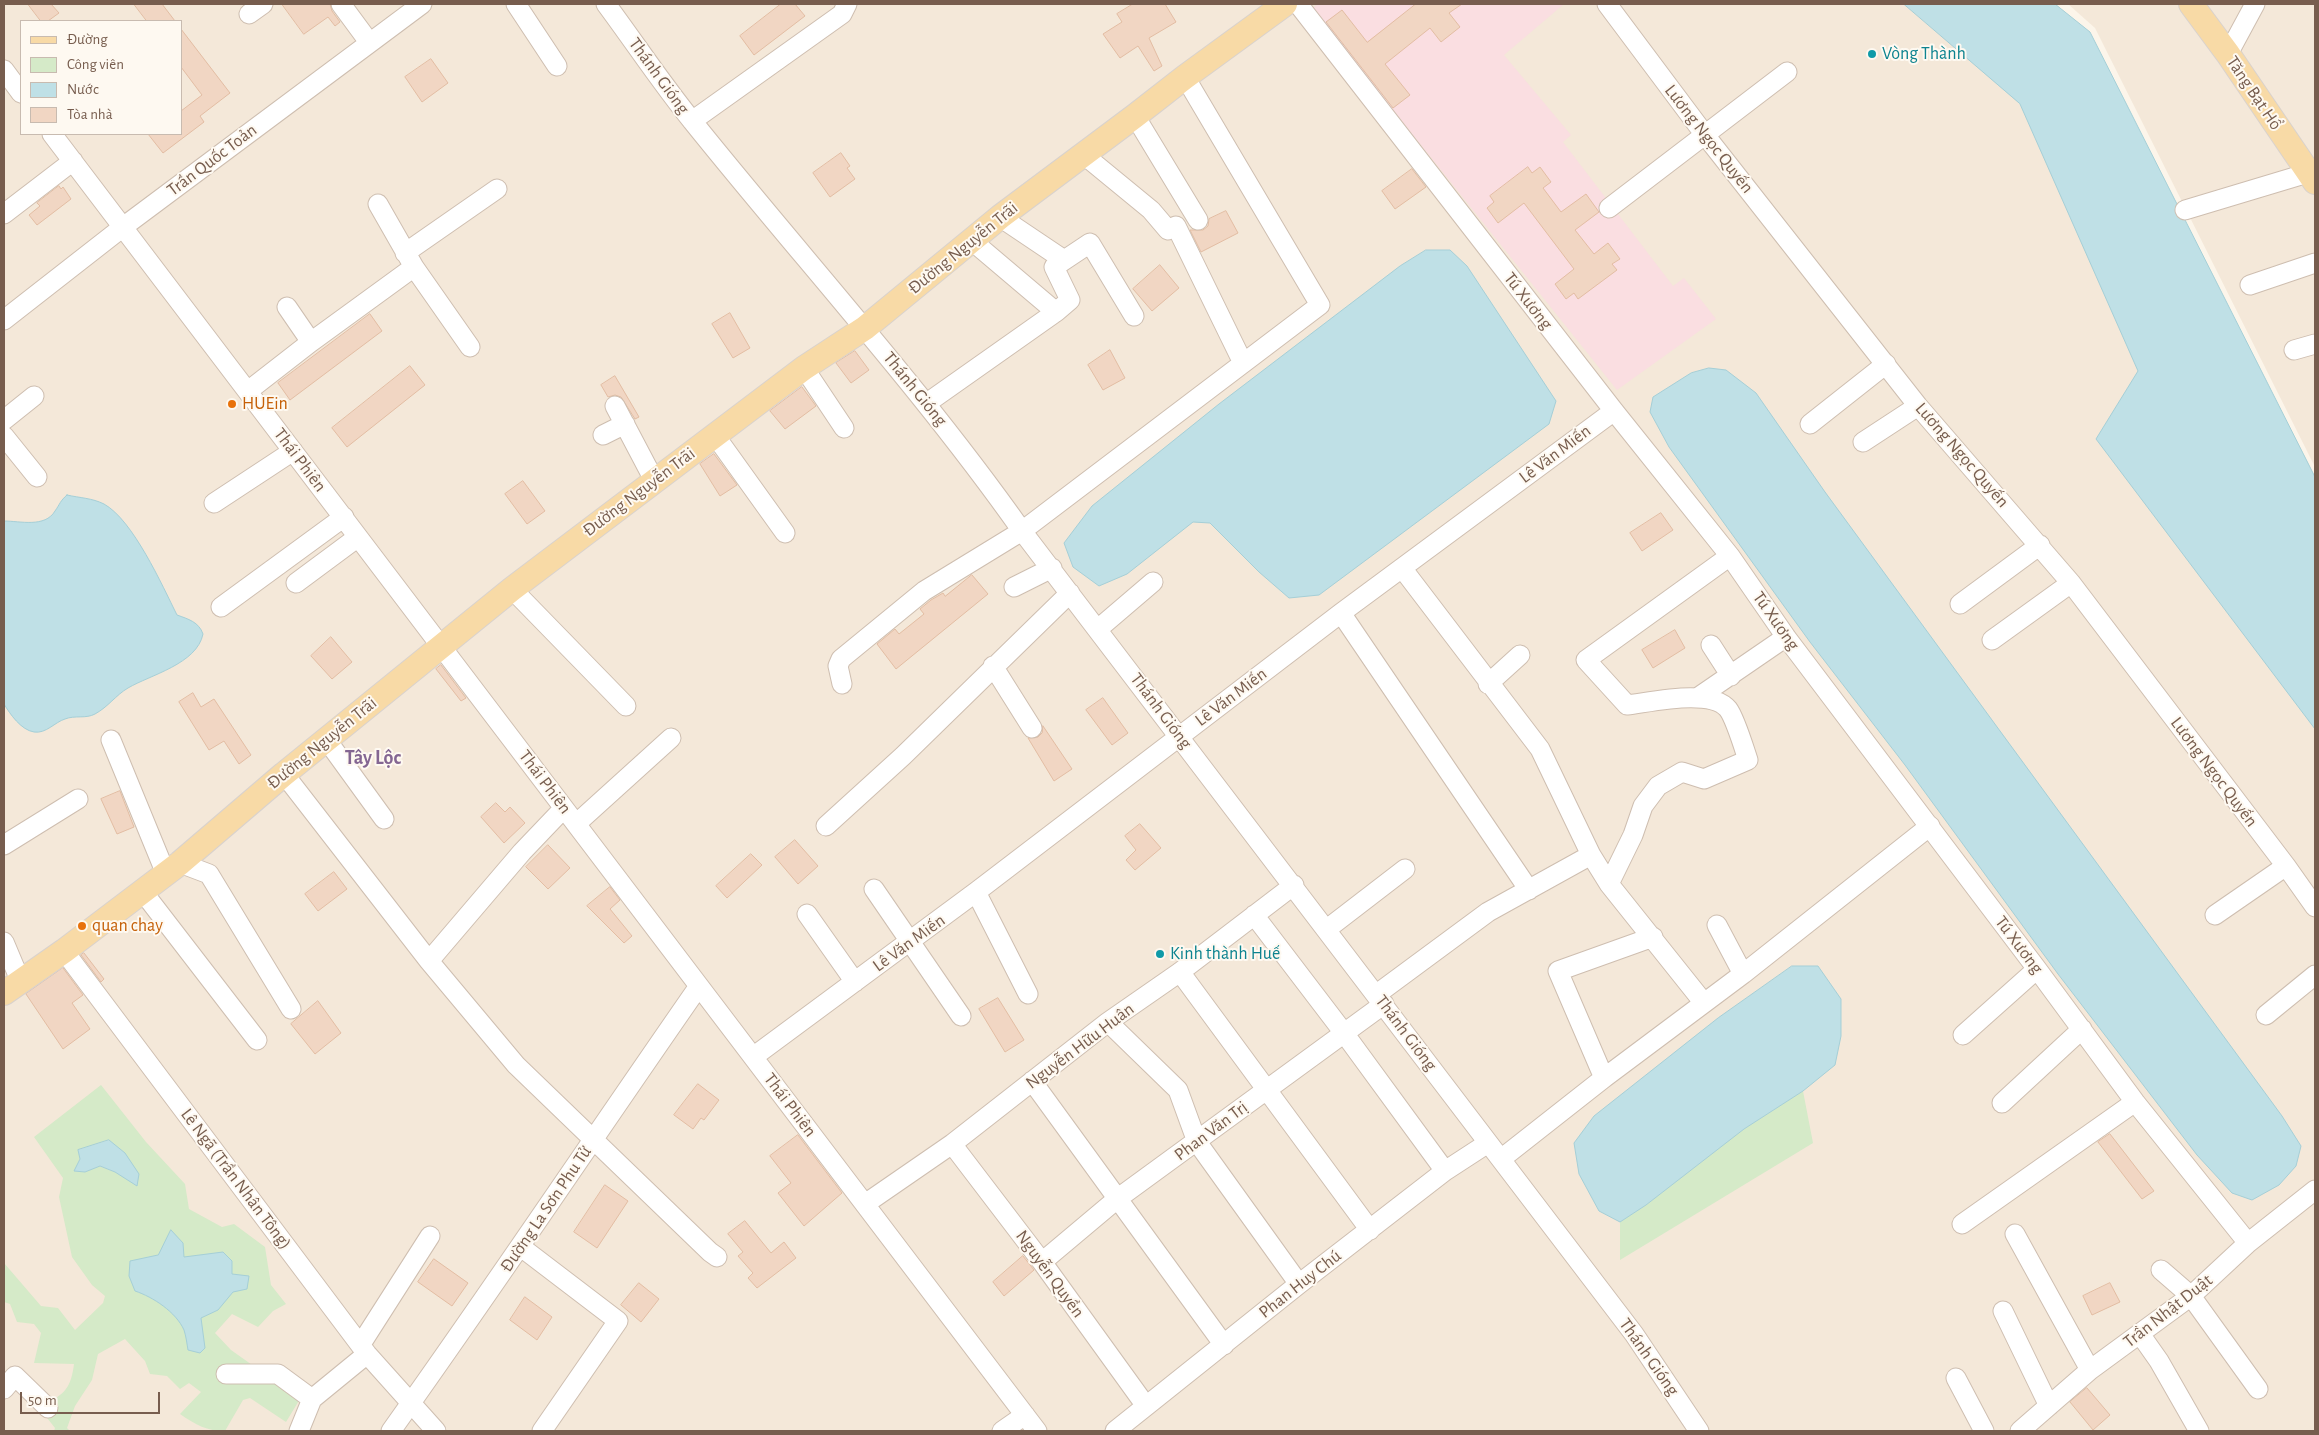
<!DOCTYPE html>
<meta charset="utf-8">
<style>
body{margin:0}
#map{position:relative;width:2319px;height:1435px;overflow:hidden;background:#fcf5ea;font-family:"Alegreya Sans",sans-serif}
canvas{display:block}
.frame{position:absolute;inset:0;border:5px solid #775d4e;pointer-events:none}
.legend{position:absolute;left:20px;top:20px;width:162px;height:115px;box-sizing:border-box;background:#fef9f1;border:1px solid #c8bbb0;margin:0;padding:6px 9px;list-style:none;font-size:15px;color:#775d4e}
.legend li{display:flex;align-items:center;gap:10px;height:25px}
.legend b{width:25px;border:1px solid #c8bbb0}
.scale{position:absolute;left:20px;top:1392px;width:140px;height:22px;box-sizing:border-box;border:2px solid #775d4e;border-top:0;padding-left:6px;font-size:15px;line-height:18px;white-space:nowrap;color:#775d4e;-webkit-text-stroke:4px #fef9f1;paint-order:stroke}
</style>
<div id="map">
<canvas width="2319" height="1435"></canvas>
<div class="frame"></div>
<ul class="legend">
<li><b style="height:6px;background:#f8daa6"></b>Đường</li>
<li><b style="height:14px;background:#d5eac8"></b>Công viên</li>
<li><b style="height:14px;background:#bfe0e6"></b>Nước</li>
<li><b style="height:14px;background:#f1d6c3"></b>Tòa nhà</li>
</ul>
<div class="scale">50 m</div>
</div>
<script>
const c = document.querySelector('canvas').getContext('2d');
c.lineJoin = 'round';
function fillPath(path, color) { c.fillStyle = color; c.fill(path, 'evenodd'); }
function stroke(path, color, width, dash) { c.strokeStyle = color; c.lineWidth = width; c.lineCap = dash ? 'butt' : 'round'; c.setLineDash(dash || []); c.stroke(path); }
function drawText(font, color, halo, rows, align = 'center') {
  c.font = font + ' "Alegreya Sans",sans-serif'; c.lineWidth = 4; c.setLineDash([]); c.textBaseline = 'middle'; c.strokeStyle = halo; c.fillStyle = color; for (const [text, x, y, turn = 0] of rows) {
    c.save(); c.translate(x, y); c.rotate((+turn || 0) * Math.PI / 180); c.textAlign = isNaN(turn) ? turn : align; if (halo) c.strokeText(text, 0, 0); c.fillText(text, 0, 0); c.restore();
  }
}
fillPath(new Path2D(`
 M4,4H2055L2090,32L2315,477V1431H4ZM21,21H181V134H21Z
 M2068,4H2315V467L2095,28Z`), '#f4e8d9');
fillPath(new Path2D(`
 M1318,4H1564L1504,55L1571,135L1563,142L1673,286L1684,278L1716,319L1617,390L1324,24L1310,10Z`), '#fadee1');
fillPath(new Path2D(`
 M101,1085L146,1142L185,1184L189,1209L222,1227L234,1224L265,1247L271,1285L286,1304L273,1311L258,1327L232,1314L215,1333L231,1350L300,1399L286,1422L250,1398L243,1400L225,1431C207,1431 196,1425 180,1414L201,1392L189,1383L180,1389L167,1376L150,1374L145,1361L125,1339L98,1354L92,1380L75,1406L67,1428L70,1431H54L55,1428L44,1414V1404C65,1395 71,1387 74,1364L34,1363L41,1333L34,1324L17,1322L10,1304L4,1302V1263L41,1306L58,1308L75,1330L103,1303L105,1296L92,1285L72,1257L59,1197L63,1178L34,1137ZM109,1140L137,1185L115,1172L99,1166L85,1172L75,1171L80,1158L78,1150Z
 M1803,1091L1813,1143L1620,1260V1222L1646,1205L1744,1129Z`), '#d5eac8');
const water = new Path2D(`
 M1904,4H2055L2090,32L2315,477V729L2096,439L2138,371L2020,104Z
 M1426,250H1450L1467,266L1556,401L1549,424L1319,595L1289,598L1259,572L1210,523L1193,522L1127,574L1099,586L1073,567L1064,543L1092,506L1219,404L1400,266Z
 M1709,368L1726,370L1756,393L1825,492L2282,1116L2301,1146L2296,1166L2279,1185L2252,1200L2232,1193L2197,1155L2058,974L1905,765L1810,642L1669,447L1650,412L1653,397L1691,373Z
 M67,495C80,498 92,498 104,504C133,520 162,585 177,615C188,619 199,622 203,634C197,664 150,675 128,688C116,695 108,707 95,714C86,719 75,715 65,719C55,722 46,734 34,732C21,730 10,714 4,704V521C20,521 45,528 55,511C60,504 60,501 67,495Z
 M1792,966H1818L1841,999V1036L1835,1065L1803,1091L1744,1129L1646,1205L1620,1222L1599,1211L1579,1174L1574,1143L1594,1116L1718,1018Z
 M109,1140L125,1153L139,1174L137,1186L115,1172L100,1166L85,1172L74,1171L80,1159L78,1150Z
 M171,1230L183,1243L184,1257L223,1252L232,1261V1274L249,1276L247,1289L233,1292L218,1310L201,1318L205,1348L200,1353L188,1350C187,1344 186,1336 184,1330C176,1312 153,1297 135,1291L129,1276L130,1261L158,1255Z`);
fillPath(water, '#bfe0e6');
stroke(water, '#a5cfd7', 1);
const building = new Path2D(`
 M28,4H51L59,13L48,21H41Z
 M134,4H162L175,21H147Z
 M282,4H330L332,11L340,22L335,26L328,17L304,34Z
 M781,4H795L805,16L754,55L740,36Z
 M1133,4H1165L1176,22L1149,38L1162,66L1154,71L1138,46L1120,58L1103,34L1122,22L1117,14Z
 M1416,4H1462L1449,13L1460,27L1441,42L1430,28L1385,64L1410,95L1393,108L1326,22L1342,10L1367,42Z
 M181,29L230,93L200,116L204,122L163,153L148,134H181V111L202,95L181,67Z
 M431,59L448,83L422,102L405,77Z
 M841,153L850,166L847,168L855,179L830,197L813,173Z
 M1528,167L1532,173L1540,167L1551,182L1543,188L1561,212L1586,194L1599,212L1575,230L1594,254L1608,243L1620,259L1612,264L1617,270L1578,299L1574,293L1566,299L1555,284L1574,269L1524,203L1498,223L1487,208L1494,202L1490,196Z
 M1412,169L1426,187L1395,209L1382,191Z
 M59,186L61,189L63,187L71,199L37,225L29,215L40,206L37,203Z
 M1226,211L1238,233L1201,252L1190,230H1203L1208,226L1209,219Z
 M1160,265L1179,288L1152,311L1133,289Z
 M730,313L750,348L733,358L712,324Z
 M370,314L382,331L290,400L278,383Z
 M1110,350L1125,378L1103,390L1088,365Z
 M855,351L869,370L851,383L836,363Z
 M410,366L425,385L347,447L332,428Z
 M615,376L639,417L635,419L621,397L615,395L608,397L601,385Z
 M802,387L816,406L785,429L770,411Z
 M714,454L737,485L720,496L700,464Z
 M523,481L545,511L527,524L505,494Z
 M1661,513L1673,530L1642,551L1630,533Z
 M972,575L988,594L896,669L877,644L895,629L899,634L924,614L920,609L931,600L943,593L945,596Z
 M1675,630L1685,648L1653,668L1642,650Z
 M331,637L352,662L332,679L311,656Z
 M441,665L466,698L461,701L436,669Z
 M193,693L201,707L214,699L251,755L239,764L224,741L209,750L179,702Z
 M1103,698L1128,733L1112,745L1086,710Z
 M1043,726L1072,769L1054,781L1028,738L1038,737L1042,733Z
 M120,791L134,827L117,834L101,799Z
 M496,803L505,812L510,807L525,823L504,843L481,817Z
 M1140,824L1161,848L1135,870L1126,860L1136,850L1125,836Z
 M795,840L818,866L798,884L775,857Z
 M548,845L570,868L548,889L526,867Z
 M751,854L762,865L727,898L716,886Z
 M334,872L347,889L318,911L305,894Z
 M610,887L620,900L610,909L632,936L624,943L587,906Z
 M84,953L104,979L101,982L81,955Z
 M63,968L83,995L72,1003L90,1029L63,1049L26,994Z
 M998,998L1024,1040L1005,1052L979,1009Z
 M318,1001L341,1033L315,1054L291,1024Z
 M698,1084L719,1100L704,1120L701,1118L693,1129L674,1115Z
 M2110,1134L2154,1191L2142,1199L2098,1142Z
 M798,1135L842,1193L804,1226L778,1193L791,1183L770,1156Z
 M605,1185L628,1201L597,1248L574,1232Z
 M745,1221L771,1253L784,1242L796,1258L757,1288L748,1278L753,1273L738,1256L743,1252L728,1234Z
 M1023,1256L1034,1270L1004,1296L993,1282Z
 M434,1259L468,1283L452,1306L418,1282Z
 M639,1283L659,1299L641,1322L621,1305Z
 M2110,1283L2120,1302L2092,1315L2083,1296Z
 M525,1297L552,1317L537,1340L510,1320Z
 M2087,1388L2110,1415L2093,1430L2070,1402Z`);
fillPath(building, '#f1d6c3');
stroke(building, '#e3bda3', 1);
const minor = new Path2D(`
 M341,4L369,42
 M516,4L557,66
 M606,4C635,43 662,84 693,122C803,259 921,388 1022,531L1634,1334L1699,1431
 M1298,4L1614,411L1730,556L1786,637L2037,969L2135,1102L2248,1243
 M1607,4L1705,135L1918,406L2071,583L2286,866L2315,907
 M249,14L263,4
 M2228,54L2255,4
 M4,70L21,93
 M1135,116L1198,220
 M692,121L842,14L847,4
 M52,134L1037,1431
 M1084,155L1151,210L1168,230L1176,226L1243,363
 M378,204L414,267L470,347
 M1609,208L1787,72
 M2185,210L2308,173
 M4,214L73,161
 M1000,217L1064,260
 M971,240L1056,312
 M405,253L497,189
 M2250,285L2315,263
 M287,307L311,342
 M4,320L123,227L422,4
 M2294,350L2315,344
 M804,368L844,428
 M248,391L311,342L414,267
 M927,403L1056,312L1070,300L1054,267L1090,243L1134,316
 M615,406L654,480
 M4,420L34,396
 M1810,424L1886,364
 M714,434L785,533
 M603,435L625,424
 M4,436L37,477
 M1863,442L1918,406
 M214,503L293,451
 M1402,568L1540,749L1591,855L1609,884L1704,1003
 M296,583L358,537
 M1014,587L1052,568
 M512,589L626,706
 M1960,604L2040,545
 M221,607L344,517
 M1341,613L1529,890
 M1098,629L1153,582
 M1992,640L2071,583
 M1711,645L1731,676
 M993,666L1032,728
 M842,684L838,666L841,659L924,591L1022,531L1320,305L1185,77
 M1488,684L1520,655
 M1697,698L1786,637
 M326,739L384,819
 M111,740L166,874
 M284,774L429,961L516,1065L710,1252L717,1257
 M576,824L671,738
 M826,826L903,756L1070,593
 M4,845L78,799
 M180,863L209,874L291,1009
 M1609,884L1633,835L1643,806L1658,786L1682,772L1704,779L1748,760C1744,748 1735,718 1728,709C1711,688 1652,702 1627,705L1586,660L1730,556
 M874,889L961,1016
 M143,892L257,1040
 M976,892L1028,994
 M807,914L855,982
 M1254,915L1344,1033L1445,1171
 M2215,915L2286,866
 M1717,925L1743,974
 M1327,929L1405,869
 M4,942L20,980
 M64,951L367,1354L436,1431
 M429,961L522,852L564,808
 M1180,972L1370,1230
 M1377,994L1488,912L1591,855
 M2266,1015L2315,975
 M1108,1022L1178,1090L1197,1142L1299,1284
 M1963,1035L2037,969
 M753,1057L976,892L1341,613L1614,411
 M1604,1078L1558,971L1653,937
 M1032,1081L1224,1345
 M2002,1103L2082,1029
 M952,1144L1042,1262L1146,1406
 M1501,1159L1604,1078L1743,974L1930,826
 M865,1204L952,1144L1108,1022L1180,972L1294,885
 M1962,1224L2135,1102
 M2015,1234L2090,1370
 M521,1247L618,1321L542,1431
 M1042,1262L1117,1199L1384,1004
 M2161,1270L2191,1296L2258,1389
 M2003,1311L2049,1406
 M2140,1334L2159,1361L2199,1431
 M361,1344L430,1236
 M226,1374H278L312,1399
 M1956,1378L1984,1431
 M4,1389L15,1376L48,1408
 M299,1431L312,1399L367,1354
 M391,1431C496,1284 596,1134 699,986
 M1002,1431L1025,1415
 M1115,1431L1299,1284L1445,1171L1488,1143
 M2020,1431L2090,1370L2191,1296L2248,1243L2315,1190`);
const major = new Path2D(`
 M2191,4L2228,54L2315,182
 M4,993L64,951L180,863L284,774L512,589L804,368L865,328L1000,217L1135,116L1185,77L1285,4`);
stroke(minor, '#cebeb0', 21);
stroke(major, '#d9d2cd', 26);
stroke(minor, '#fff', 19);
stroke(major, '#f8daa6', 24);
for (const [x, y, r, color] of [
 [1872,54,5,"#0f9aa8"],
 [232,404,5,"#e8710a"],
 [82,926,5,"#e8710a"],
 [1160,954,5,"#0f9aa8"]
]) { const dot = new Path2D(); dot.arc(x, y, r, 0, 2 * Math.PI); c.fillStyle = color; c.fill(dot); stroke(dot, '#fef9f1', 2); }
drawText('18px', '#0d838f', '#fef9f1', [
 ["Vòng Thành",1882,54],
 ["Kinh thành Huế",1170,954]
], 'left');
drawText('18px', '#775d4e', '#fef9f1', [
 ["Thánh Gióng",659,76,54],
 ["Tăng Bạt Hổ",2254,93,56],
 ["Lương Ngọc Quyến",1709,139,52],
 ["Trần Quốc Toản",212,160,-37],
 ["Đường Nguyễn Trãi",963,248,-39],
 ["Tú Xương",1528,301,52],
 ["Thánh Gióng",915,389,51],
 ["Lê Văn Miến",1555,454,-37],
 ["Lương Ngọc Quyến",1962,455,49],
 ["Thái Phiên",300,460,53],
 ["Đường Nguyễn Trãi",639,492,-37],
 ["Tú Xương",1776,621,55],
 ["Lê Văn Miến",1231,697,-37],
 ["Thánh Gióng",1161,711,53],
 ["Đường Nguyễn Trãi",322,743,-39],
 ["Lương Ngọc Quyến",2214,772,53],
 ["Thái Phiên",545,782,53],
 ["Lê Văn Miến",909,943,-36],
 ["Tú Xương",2019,945,53],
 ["Thánh Gióng",1406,1033,53],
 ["Nguyễn Hữu Huân",1080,1046,-37],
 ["Thái Phiên",790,1105,53],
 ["Phan Văn Trị",1211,1131,-37],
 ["Lê Ngã (Trần Nhân Tông)",236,1179,53],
 ["Đường La Sơn Phu Tử",546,1209,-56],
 ["Nguyễn Quyền",1050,1274,54],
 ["Phan Huy Chú",1300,1284,-38],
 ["Trần Nhật Duật",2168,1311,-38],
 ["Thánh Gióng",1649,1357,55]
]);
drawText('18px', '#c56008', '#fef9f1', [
 ["HUEin",242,404],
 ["quan chay",92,926]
], 'left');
drawText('bold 20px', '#846692', '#fef9f1', [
 ["Tây Lộc",373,758]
]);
</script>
